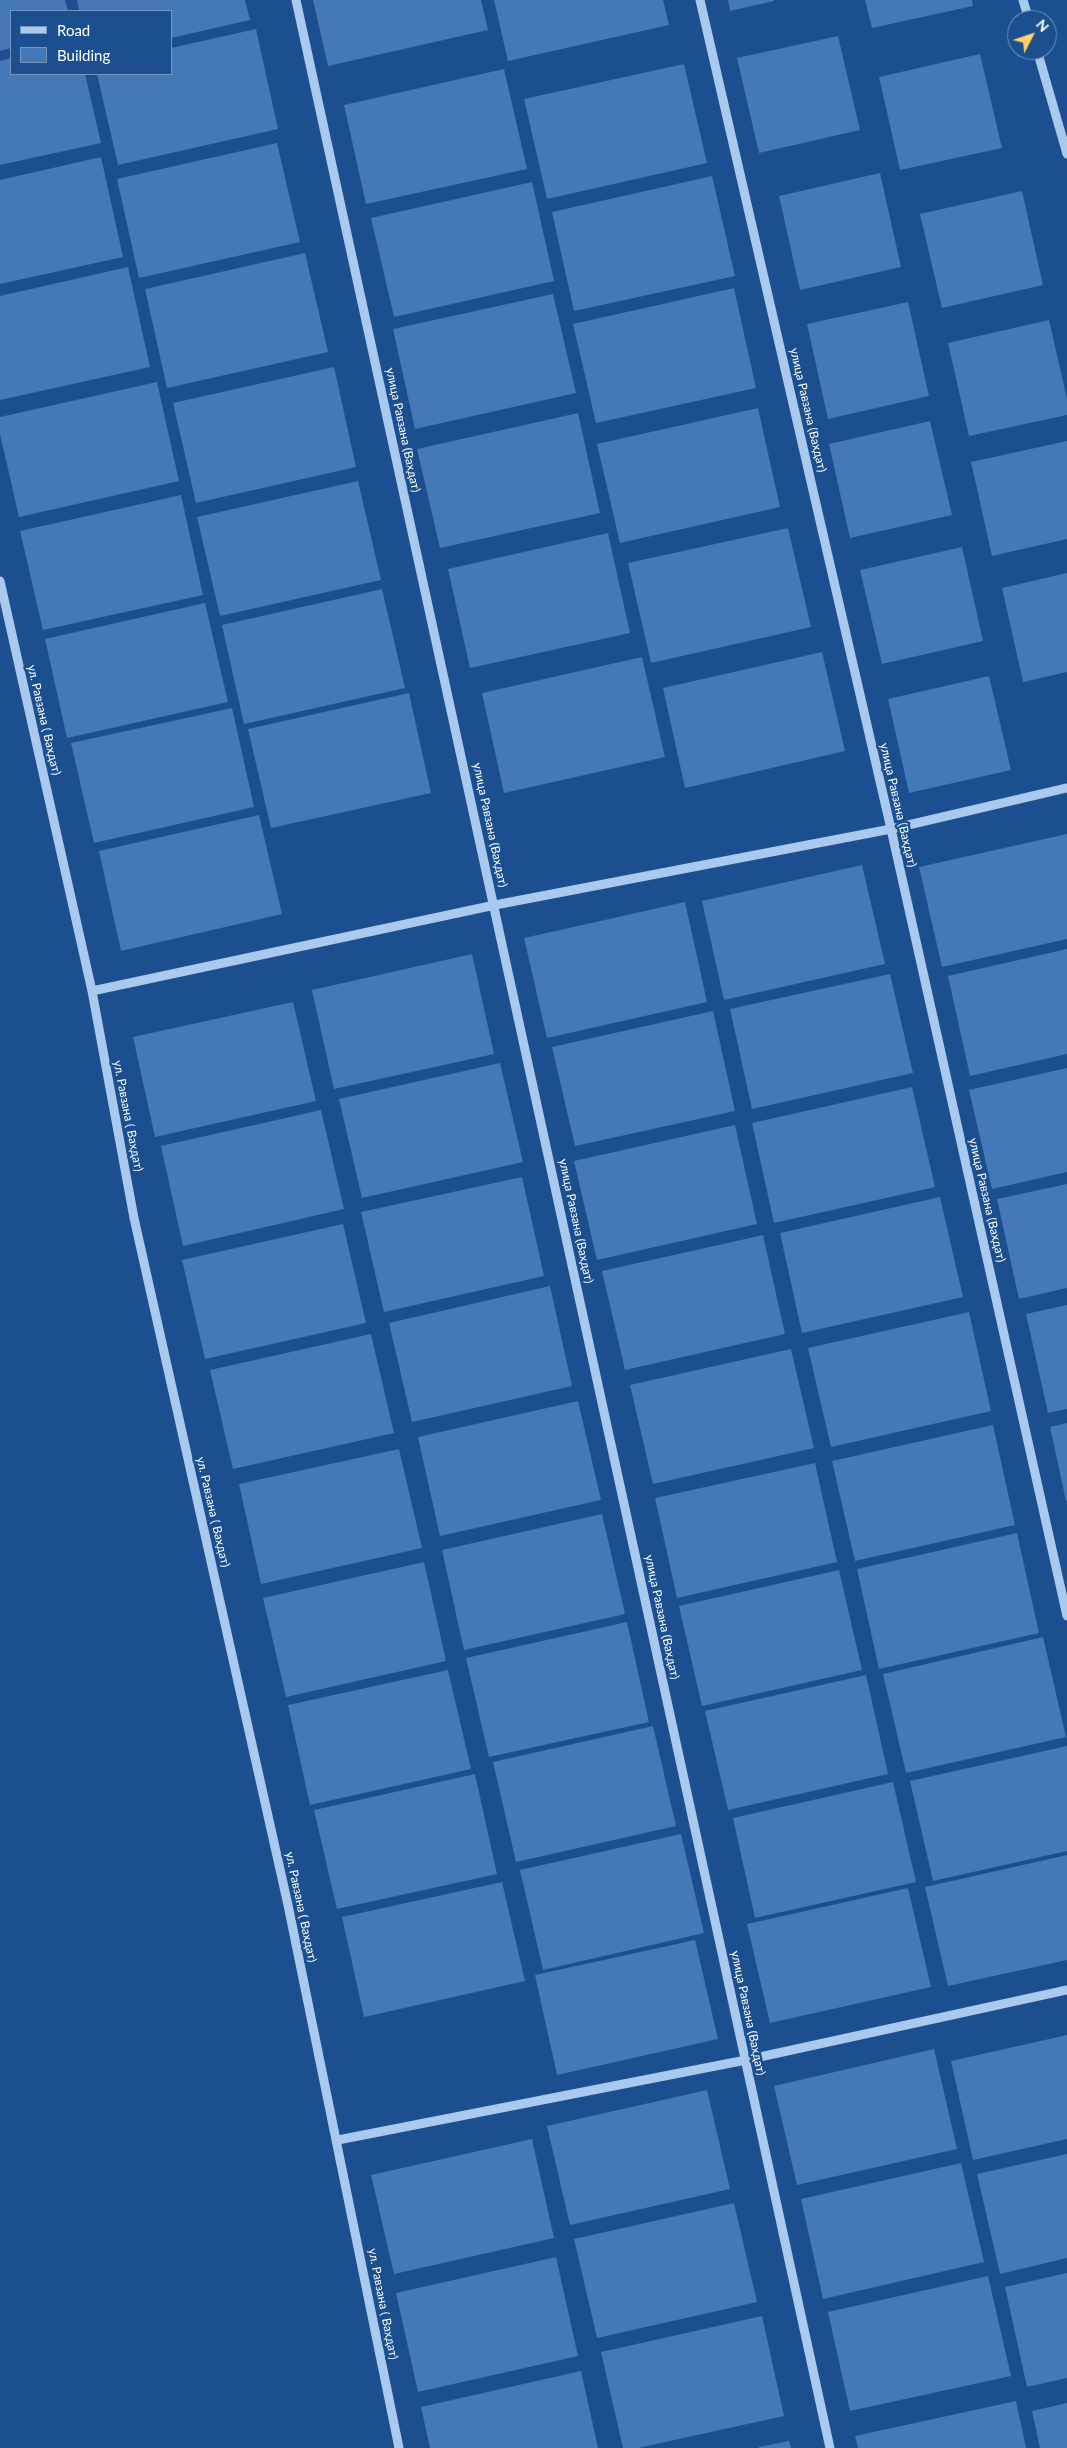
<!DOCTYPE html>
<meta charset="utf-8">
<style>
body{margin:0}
#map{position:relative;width:1067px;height:2448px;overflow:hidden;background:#1b4f8f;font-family:Lato,sans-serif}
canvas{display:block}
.legend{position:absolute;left:10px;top:10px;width:162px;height:65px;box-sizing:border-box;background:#1b4f8f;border:1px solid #7695bc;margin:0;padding:6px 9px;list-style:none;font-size:15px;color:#fff}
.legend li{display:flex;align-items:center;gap:10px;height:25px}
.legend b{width:25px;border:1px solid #7695bc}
.north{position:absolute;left:1007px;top:10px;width:50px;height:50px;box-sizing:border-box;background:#1b4f8f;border:1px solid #7695bc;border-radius:50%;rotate:49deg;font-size:14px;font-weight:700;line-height:20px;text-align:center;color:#fff}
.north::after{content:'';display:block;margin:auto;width:18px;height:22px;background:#ffd166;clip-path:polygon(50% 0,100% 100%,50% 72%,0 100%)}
</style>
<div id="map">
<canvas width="1067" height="2448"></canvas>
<ul class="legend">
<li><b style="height:6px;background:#a9c9ee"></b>Road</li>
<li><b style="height:14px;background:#4478b7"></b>Building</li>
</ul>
<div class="north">N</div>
</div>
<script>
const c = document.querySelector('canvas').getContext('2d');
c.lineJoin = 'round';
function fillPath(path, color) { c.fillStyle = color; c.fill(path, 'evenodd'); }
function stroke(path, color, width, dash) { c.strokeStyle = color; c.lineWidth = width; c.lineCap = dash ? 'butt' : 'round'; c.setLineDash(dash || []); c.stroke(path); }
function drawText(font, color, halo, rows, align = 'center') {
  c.font = font + ' Lato,sans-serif'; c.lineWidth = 5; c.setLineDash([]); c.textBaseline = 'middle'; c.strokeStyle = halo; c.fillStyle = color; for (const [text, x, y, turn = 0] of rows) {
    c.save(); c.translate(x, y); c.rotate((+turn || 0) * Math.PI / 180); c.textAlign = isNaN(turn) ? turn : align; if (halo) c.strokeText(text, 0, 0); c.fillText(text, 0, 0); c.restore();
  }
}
fillPath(new Path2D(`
 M0,0H65L68,11H11V48L0,51Z
 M77,0H245L250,20L171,38V11H79Z
 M313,0H481L488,30L328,66Z
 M494,0H663L669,25L508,61Z
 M728,0H774V1L730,11Z
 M865,0H972L973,6L872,28Z
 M256,29L278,129L118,165L97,74H171V48Z
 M838,36L860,130L759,153L737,58Z
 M980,54L1002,148L900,170L879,77Z
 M11,58V74H85L101,143L0,165V61Z
 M684,64L707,163L547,199L524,99Z
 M504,69L527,169L366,204L344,105Z
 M277,143L300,242L139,278L117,179Z
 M101,157L123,257L0,284V180Z
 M880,173L901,267L800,290L779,196Z
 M712,176L735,276L574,311L552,212Z
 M532,182L554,281L394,317L371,218Z
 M1022,191L1043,285L942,308L920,214Z
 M305,253L328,352L167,388L145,289Z
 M128,267L150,367L0,400V296Z
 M734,288L756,388L596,423L573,324Z
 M553,294L576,393L415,429L393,329Z
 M908,302L929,396L828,419L807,324Z
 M1049,320L1067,399V415L969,436L948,343Z
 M334,367L356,467L196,503L173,403Z
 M157,382L179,481L19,517L0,434V417Z
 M758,408L780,507L620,543L597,444Z
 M578,413L600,513L440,548L417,449Z
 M930,421L952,515L850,538L829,444Z
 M1067,441V539L992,556L971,462Z
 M358,481L381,580L220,616L197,517Z
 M181,495L203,595L43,630L20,531Z
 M788,528L811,627L651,663L628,563Z
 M608,533L630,633L470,668L448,569Z
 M962,547L983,641L882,664L860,570Z
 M1067,573V672L1023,682L1002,588Z
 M382,589L405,688L244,724L222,625Z
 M205,603L228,702L67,738L45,639Z
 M822,652L845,751L685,788L663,688Z
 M642,657L665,757L504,793L482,693Z
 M989,676L1011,770L909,793L888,699Z
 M409,693L431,793L271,828L248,729Z
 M232,708L254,807L94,843L71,743Z
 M259,815L282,914L121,951L99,851Z
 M1067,834V939L942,967L919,867Z
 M862,865L885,964L724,1000L702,901Z
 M685,902L707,1002L547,1038L524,938Z
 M1067,949V1054L970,1076L948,976Z
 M472,954L494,1054L334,1089L312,990Z
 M890,974L913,1073L752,1109L730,1009Z
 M293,1002L316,1101L155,1137L133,1037Z
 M713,1011L735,1111L575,1146L552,1047Z
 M500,1063L523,1162L362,1198L339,1099Z
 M1067,1068V1172L992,1189L969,1090Z
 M912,1087L935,1187L774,1223L752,1123Z
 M321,1110L344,1209L183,1246L161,1146Z
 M735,1125L757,1224L597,1260L574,1161Z
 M522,1177L544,1276L384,1312L361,1212Z
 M1067,1184V1288L1019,1299L997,1199Z
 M940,1197L963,1297L802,1333L780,1233Z
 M343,1224L366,1323L205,1359L182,1260Z
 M763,1235L785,1334L625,1370L602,1271Z
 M550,1286L572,1386L412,1422L389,1323Z
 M1067,1305V1409L1048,1413L1026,1314Z
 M969,1312L991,1411L831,1447L808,1348Z
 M371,1334L394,1433L233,1469L210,1370Z
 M791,1349L814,1448L653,1484L630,1385Z
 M578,1401L601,1500L440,1536L418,1437Z
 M1067,1423V1501H1066L1050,1427Z
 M993,1425L1015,1525L855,1561L832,1461Z
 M399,1449L422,1548L261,1584L239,1484Z
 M815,1463L837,1562L677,1598L655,1498Z
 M602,1514L625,1614L464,1650L442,1550Z
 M1017,1533L1039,1633L879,1669L857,1569Z
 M424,1562L446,1661L286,1697L263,1598Z
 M839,1570L862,1670L702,1706L679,1606Z
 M627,1622L649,1722L489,1757L466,1658Z
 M1043,1637L1066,1737L906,1773L883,1674Z
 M448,1670L471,1769L310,1805L288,1705Z
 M866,1675L888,1774L728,1810L705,1711Z
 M653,1726L676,1826L516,1862L493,1762Z
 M1067,1746V1851L933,1881L910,1781Z
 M475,1774L497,1874L337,1909L314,1810Z
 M893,1782L916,1882L755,1918L733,1818Z
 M681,1834L704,1933L543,1970L520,1870Z
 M1067,1855V1960L948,1986L925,1887Z
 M502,1882L525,1981L364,2017L342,1917Z
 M908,1888L931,1987L770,2023L747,1924Z
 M695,1940L718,2039L557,2075L535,1975Z
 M1067,2035V2139L973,2160L951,2061Z
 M934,2049L957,2149L797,2185L774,2086Z
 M707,2090L730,2189L570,2225L547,2126Z
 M532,2139L554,2238L394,2274L371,2175Z
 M1067,2154V2258L1000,2274L977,2174Z
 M961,2163L984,2262L823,2299L801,2199Z
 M734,2203L757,2302L597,2338L574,2239Z
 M556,2257L578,2356L418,2392L396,2293Z
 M1067,2273V2378L1027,2387L1005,2287Z
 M988,2276L1011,2376L850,2411L828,2312Z
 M762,2316L784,2416L638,2448H623L601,2352Z
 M581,2371L598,2448H430L421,2407Z
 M1016,2401L1026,2448H858L855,2436Z
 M1067,2403V2448H1040L1032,2411Z
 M789,2441L791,2448H759V2447Z`), '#4478b7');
stroke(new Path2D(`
 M296,0L830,2448
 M700,0L891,829L1067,1616
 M1023,0L1029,20
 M1037,50L1067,154
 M0,581L92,991L134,1218L288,1905L399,2448
 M92,991L495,905L891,829L1067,788
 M338,2140L746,2060L1067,1990`), '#a9c9ee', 9);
drawText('12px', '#fff', '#1b4f8f', [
 ["улица Равзана (Вахдат)",808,410,77],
 ["улица Равзана (Вахдат)",403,430,78],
 ["ул. Равзана ( Вахдат)",44,720,77],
 ["улица Равзана (Вахдат)",898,805,77],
 ["улица Равзана (Вахдат)",490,825,78],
 ["ул. Равзана ( Вахдат)",128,1116,79],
 ["улица Равзана (Вахдат)",987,1200,77],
 ["улица Равзана (Вахдат)",576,1221,78],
 ["ул. Равзана ( Вахдат)",213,1512,77],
 ["улица Равзана (Вахдат)",662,1617,78],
 ["ул. Равзана ( Вахдат)",301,1907,78],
 ["улица Равзана (Вахдат)",748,2013,78],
 ["ул. Равзана ( Вахдат)",383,2304,79]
]);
</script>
